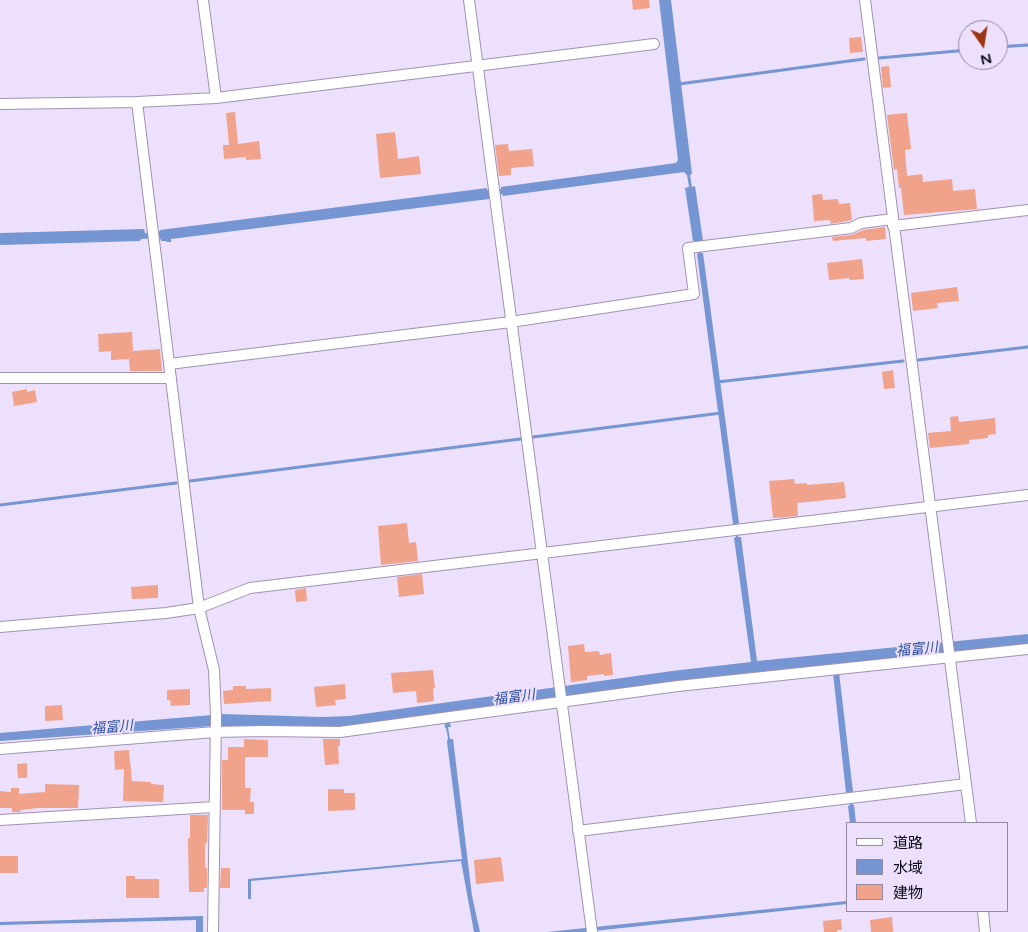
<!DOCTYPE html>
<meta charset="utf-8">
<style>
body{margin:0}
#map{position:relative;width:1028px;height:932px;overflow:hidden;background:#ece0fc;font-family:"Varela Round","Noto Sans JP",sans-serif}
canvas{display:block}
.legend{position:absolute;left:846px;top:822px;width:162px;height:90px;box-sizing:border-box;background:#ece0fc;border:1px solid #948aa0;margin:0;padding:6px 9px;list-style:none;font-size:15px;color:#0f0a15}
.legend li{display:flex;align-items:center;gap:10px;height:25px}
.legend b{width:25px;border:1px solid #948aa0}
.north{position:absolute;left:958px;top:20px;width:50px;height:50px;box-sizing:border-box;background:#ece0fc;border:1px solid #948aa0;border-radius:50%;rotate:167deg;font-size:14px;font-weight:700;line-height:20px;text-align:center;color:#0f0a15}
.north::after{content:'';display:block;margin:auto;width:18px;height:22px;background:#9c3514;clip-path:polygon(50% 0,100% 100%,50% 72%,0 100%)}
</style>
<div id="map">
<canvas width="1028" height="932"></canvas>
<ul class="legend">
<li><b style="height:6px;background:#fff"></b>道路</li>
<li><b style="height:14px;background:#7595d3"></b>水域</li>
<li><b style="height:14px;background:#f1a28a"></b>建物</li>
</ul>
<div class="north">N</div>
</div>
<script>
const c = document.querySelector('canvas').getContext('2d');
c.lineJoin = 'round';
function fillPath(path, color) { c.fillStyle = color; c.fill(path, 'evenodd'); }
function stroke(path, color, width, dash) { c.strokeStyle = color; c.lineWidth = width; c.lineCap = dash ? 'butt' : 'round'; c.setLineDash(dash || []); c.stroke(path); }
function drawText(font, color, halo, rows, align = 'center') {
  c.font = font + ' "Varela Round","Noto Sans JP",sans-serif'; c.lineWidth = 4; c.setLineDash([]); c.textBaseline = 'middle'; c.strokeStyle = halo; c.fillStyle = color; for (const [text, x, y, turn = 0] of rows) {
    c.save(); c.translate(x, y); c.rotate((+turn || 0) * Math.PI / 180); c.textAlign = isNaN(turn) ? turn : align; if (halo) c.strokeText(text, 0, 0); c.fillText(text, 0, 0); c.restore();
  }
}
fillPath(new Path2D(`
 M659,0H671L692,174L690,175L692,187L695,186L703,241H699L701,253H703L739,523L737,524L738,537H741L757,661L1028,634V644L837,664L839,672L853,792H850L853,805H854L856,823H850L848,806L850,805L848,794L846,793L833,673H836L834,664L675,681L447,712L451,727H448L450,739H453L472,896L480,932H474L461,861L251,881V899H248V879L462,859L447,742L448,738L446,728H445L444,713L340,727L319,728L266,726L222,727L219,722L212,726L0,741V733L212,715L219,717L221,714L322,717L349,716L672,671L751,662L734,538L736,537L734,524H733L697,254H698L697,241H693L685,188L689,187L687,175L684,172L503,196L502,194L489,196V199L171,239V242H167L166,241H161L160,238L141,239L140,241L0,245V233L144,229L145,233L159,232L160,230L487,188V190L501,189V187L676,163L678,160Z
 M847,901V904L584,932H547Z
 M203,916V932H196V920L0,925V922Z`), '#7595d3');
stroke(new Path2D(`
 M998,47L1028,45
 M879,58L968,50
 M679,84L864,59
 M918,360L1028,347
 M717,382L903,361
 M533,437L721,413
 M190,481L520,439
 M0,505L176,483`), '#7595d3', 3);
fillPath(new Path2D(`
 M632,0H649L650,8L633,10Z
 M861,37L863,52L850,53L849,38Z
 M889,66L891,87L883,88L881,67Z
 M235,112L238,144L259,141L261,159L246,160V157L224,159L223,145H229L226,113Z
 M907,113L911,149L905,150L907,176L922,174L923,182L952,179L953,191L975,189L977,209L904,215L901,188H899L897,169L894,170L887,115Z
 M395,132L398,159L419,156L421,174L380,178L376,134Z
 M508,144L509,151L532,149L534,166L511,168V175L499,176L495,145Z
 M822,194L823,200L838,199L839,204L850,203L852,220L831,224L830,220L814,221L812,195Z
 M885,227L886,239L866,241V238L833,241L832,237L852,235L863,230Z
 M862,259L864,279L850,280L849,278L829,280L827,263Z
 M957,287L959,301L937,303L938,308L913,311L911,293Z
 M132,332L133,351L160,349L162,371H130L129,359L111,360V351L99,352L98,334Z
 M893,370L895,388L884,389L882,372Z
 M27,389V392L35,390L37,402L14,406L12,392Z
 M958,416L959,422L995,418L996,434L988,435V438L969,440V444L930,448L928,433L951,431L950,417Z
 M794,479L795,484L807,483V485L844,482L846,498L797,503L798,516L773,518L769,481Z
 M407,523L409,543L416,542L418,561L381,565L378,526Z
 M422,574L424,594L399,597L397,577Z
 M158,585V598L132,599L131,587Z
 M306,588L307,601L296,602L295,590Z
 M584,644L585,652L599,651L600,655L611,653L613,675L604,676V674L587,676V680L571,682L568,646Z
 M433,670L435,688L433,689L434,701L417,703L416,691L393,693L391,673Z
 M345,684L346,699L335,700L336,705L316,707L314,687Z
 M233,686H246V689L271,688V701L224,704L223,691L233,690Z
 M190,689V705L171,706L170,700H167V690Z
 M62,705L63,720L45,721V706Z
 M244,739L268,740V757H245V788H251L250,802H254V814H245V810H222V760H228V747H244Z
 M323,739H340V746H338L339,764L325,765Z
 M129,750L132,781L151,782V784L164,785L163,802L123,801L124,769L115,770L114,751Z
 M27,763V778H18L17,764Z
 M45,784L79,785L78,808H38L20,810L21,812H12V808H0V791L11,792V788H19V794L45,792Z
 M328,789H344V793H355V810L328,811Z
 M190,815H208L207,843H205V868H207V888H204V892H189L188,838H190Z
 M0,856H18V873H0Z
 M501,857L504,881L476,884L474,860Z
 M221,868H230V888H220Z
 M126,876H135V879H159V898H126Z
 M892,917L893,932H871L870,920Z
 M841,919L842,930H837V932H824L823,921Z`), '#f1a28a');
const street = new Path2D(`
 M203,0L216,98
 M469,0L592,932
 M865,0L971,823
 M137,102L199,608L214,670L216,716L213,932
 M0,104L137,102L216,98L654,44
 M893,226L1028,210
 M169,364L511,322L694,294L688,248L851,228L861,223L893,219
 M0,378H171
 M0,627L166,613L199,608L250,588L1028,495
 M0,749L215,732L262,731L340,732L678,686L1028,649
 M0,820L214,807
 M578,831L966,784
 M983,911L985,932`);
stroke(street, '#a092b1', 12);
stroke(street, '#fff', 10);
drawText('italic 14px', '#2d519d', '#ece0fc', [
 ["福富川",917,650,-6],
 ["福富川",514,698,-8],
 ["福富川",112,728,-5]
]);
</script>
